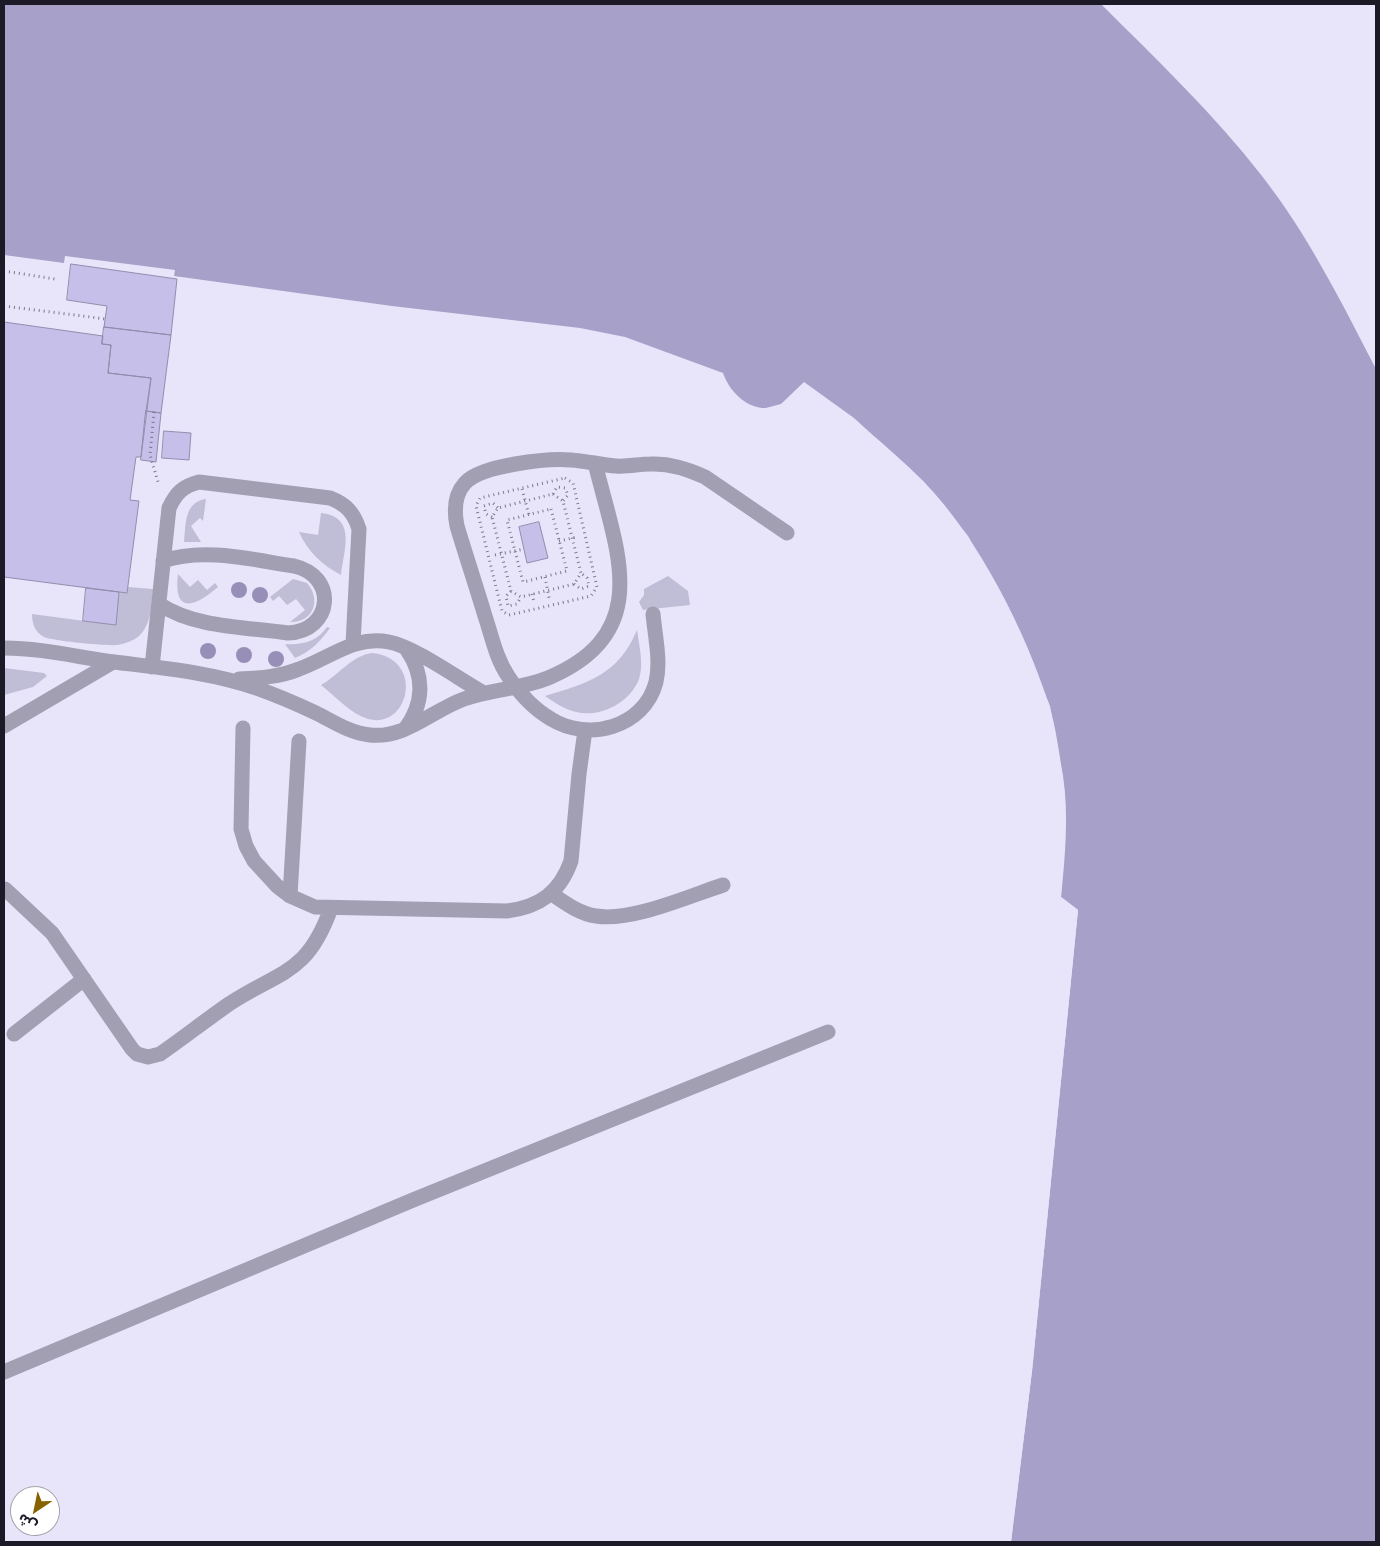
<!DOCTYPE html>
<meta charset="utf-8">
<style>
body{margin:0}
#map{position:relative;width:1380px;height:1546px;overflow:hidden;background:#e8e5fa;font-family:Ubuntu,"Noto Sans Arabic",sans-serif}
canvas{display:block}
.frame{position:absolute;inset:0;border:5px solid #1c1a27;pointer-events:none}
.north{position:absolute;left:10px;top:1486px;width:50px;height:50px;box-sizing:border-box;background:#fff;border:1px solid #a4a3a9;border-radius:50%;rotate:214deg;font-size:14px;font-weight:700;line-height:20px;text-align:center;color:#1c1a27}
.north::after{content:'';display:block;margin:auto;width:18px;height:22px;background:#886200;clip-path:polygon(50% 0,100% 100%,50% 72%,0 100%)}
</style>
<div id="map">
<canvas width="1380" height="1546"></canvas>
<div class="frame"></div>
<div class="north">ش</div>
</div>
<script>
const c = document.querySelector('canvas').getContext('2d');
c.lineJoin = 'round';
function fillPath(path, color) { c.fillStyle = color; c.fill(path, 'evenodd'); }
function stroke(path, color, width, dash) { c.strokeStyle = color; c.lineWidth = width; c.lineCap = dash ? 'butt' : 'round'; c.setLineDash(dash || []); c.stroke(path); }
fillPath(new Path2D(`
 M206,499L203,521L200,518L191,526L201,542H184C186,524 184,502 206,499Z
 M321,513C357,517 344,550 341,575C322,565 308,552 299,532L318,535Z
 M178,574L190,587L198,580L207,590L215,583L218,587C196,606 173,616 178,574Z
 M668,576L688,591L690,605L643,610L639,602L644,595V589Z
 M293,579L307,583C322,600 313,623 290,622L305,610L296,599L287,605L279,596L273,601L270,597Z
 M128,587L153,589C151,605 152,624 139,636C133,641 124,644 117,645C106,646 53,641 44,637C35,632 32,624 32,614L115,625L119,592L127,593Z
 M327,627L330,628C320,642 310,652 295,658L285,644C302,645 317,642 327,627Z
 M637,630C639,645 644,664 639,679C630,703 600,718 576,712C564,709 555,703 545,696C588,683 618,675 637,630Z
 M372,653C425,658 410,730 368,719C351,714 335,696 321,685C339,675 351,656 372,653Z
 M4,668L44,673L47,676L33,687L4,695Z`), '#c0bdd6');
fillPath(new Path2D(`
 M4,4H1101C1156,59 1214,114 1262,176C1308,235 1342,303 1376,369V1542H1011L1032,1371L1078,910L1061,897C1065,858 1069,815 1063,776C1059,753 1056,727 1049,705C1025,630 979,539 924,482C887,445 847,413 804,383C796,390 785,405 774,407C750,413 730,393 723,373L625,337L580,328L392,306L174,276L175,270L65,256L64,263L4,255Z`), '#a7a1c9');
fillPath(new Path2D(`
 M804,382L854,418L924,482L968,536L1019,631L1050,706L1063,778L1065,821L1061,897L1078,910L1032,1371L1011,1542H1009L1029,1370L1075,911L1058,897L1063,821L1061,778L1047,707L1017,632L966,538L922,484L853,420L804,386L783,406L774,410L766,408L781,404Z`), '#e8e5fa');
const building = new Path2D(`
 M71,264L177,279L171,335L104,327L107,306L67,300Z
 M4,322L103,336L102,344L111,345L108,373L151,378L141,457H136L130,500L139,501L127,593L4,577Z
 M104,327L171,335L161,413L146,411L151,378L108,373L111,345L102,344Z
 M146,411L161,413L156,462L141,460Z
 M164,431L191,433L189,460L162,458Z
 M539,522L548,558L527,563L519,527Z
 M86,588L119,592L116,625L83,621Z`);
fillPath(building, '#c5bfe9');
stroke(building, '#928dad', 1);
stroke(new Path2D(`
 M4,271L55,279
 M4,306L106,319
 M154,412L150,455L158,482
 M565,478L573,483L597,587L591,596L509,615L502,611L476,506L480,498Z
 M522,489L529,515
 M553,494L563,501L581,573L574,584L521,597L511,591L492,517L498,508Z
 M553,494L557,487L565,488L568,495L563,501
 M551,509L567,571L523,582L507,520Z
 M492,517L486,514L484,506L493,503L498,508
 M559,541L577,537
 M495,555L524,549
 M545,577L549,598
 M574,584L581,589L589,586L587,578L581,573
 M511,591L506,596L508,606L517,604L521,597
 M532,594L534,602`), '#7b7889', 3, [1, 4]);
stroke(new Path2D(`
 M159,604C195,628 246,627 288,633C333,631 338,576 294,566C253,560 204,547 163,561
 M653,614C655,636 661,661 656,682C644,728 588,742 551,719C534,709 519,693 508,676C496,658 492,637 485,616C476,586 466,556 457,526C454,511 454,495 465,483C481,465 548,458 571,460C586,461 601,465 616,466C628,467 639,464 650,464C670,463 688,469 705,477L787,533
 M4,648C41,648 77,657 114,662C161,668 210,672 256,688C276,695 297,704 316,713C334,722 350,733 370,735C405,739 433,710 464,699C492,689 521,689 548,678C656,633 616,550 595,463
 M152,667L169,508C176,493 183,486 199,482L330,498C346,504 354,513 359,529L353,644
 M239,679C259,678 280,677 299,669C330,658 355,635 389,642C415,647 460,680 484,693
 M4,726L113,662
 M243,728L241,829L246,846L254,861L277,886L290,896L315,907L507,911C540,907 560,892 571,861L579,774L585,730
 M405,729C424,704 425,676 407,650
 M5,889L52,933L132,1049L137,1054L148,1057L160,1054C183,1038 206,1020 229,1004C281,970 307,975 331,908
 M552,894C565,903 580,914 596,916C631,922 689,896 723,885
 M290,896L299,741
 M14,1034L84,979
 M4,1372L413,1200L828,1032`), '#a19fb1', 15);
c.fillStyle = '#978fb7';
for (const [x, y] of [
 [239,590],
 [260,595],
 [208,651],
 [244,655],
 [276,659]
]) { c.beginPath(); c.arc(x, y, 8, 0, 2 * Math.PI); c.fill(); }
</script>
